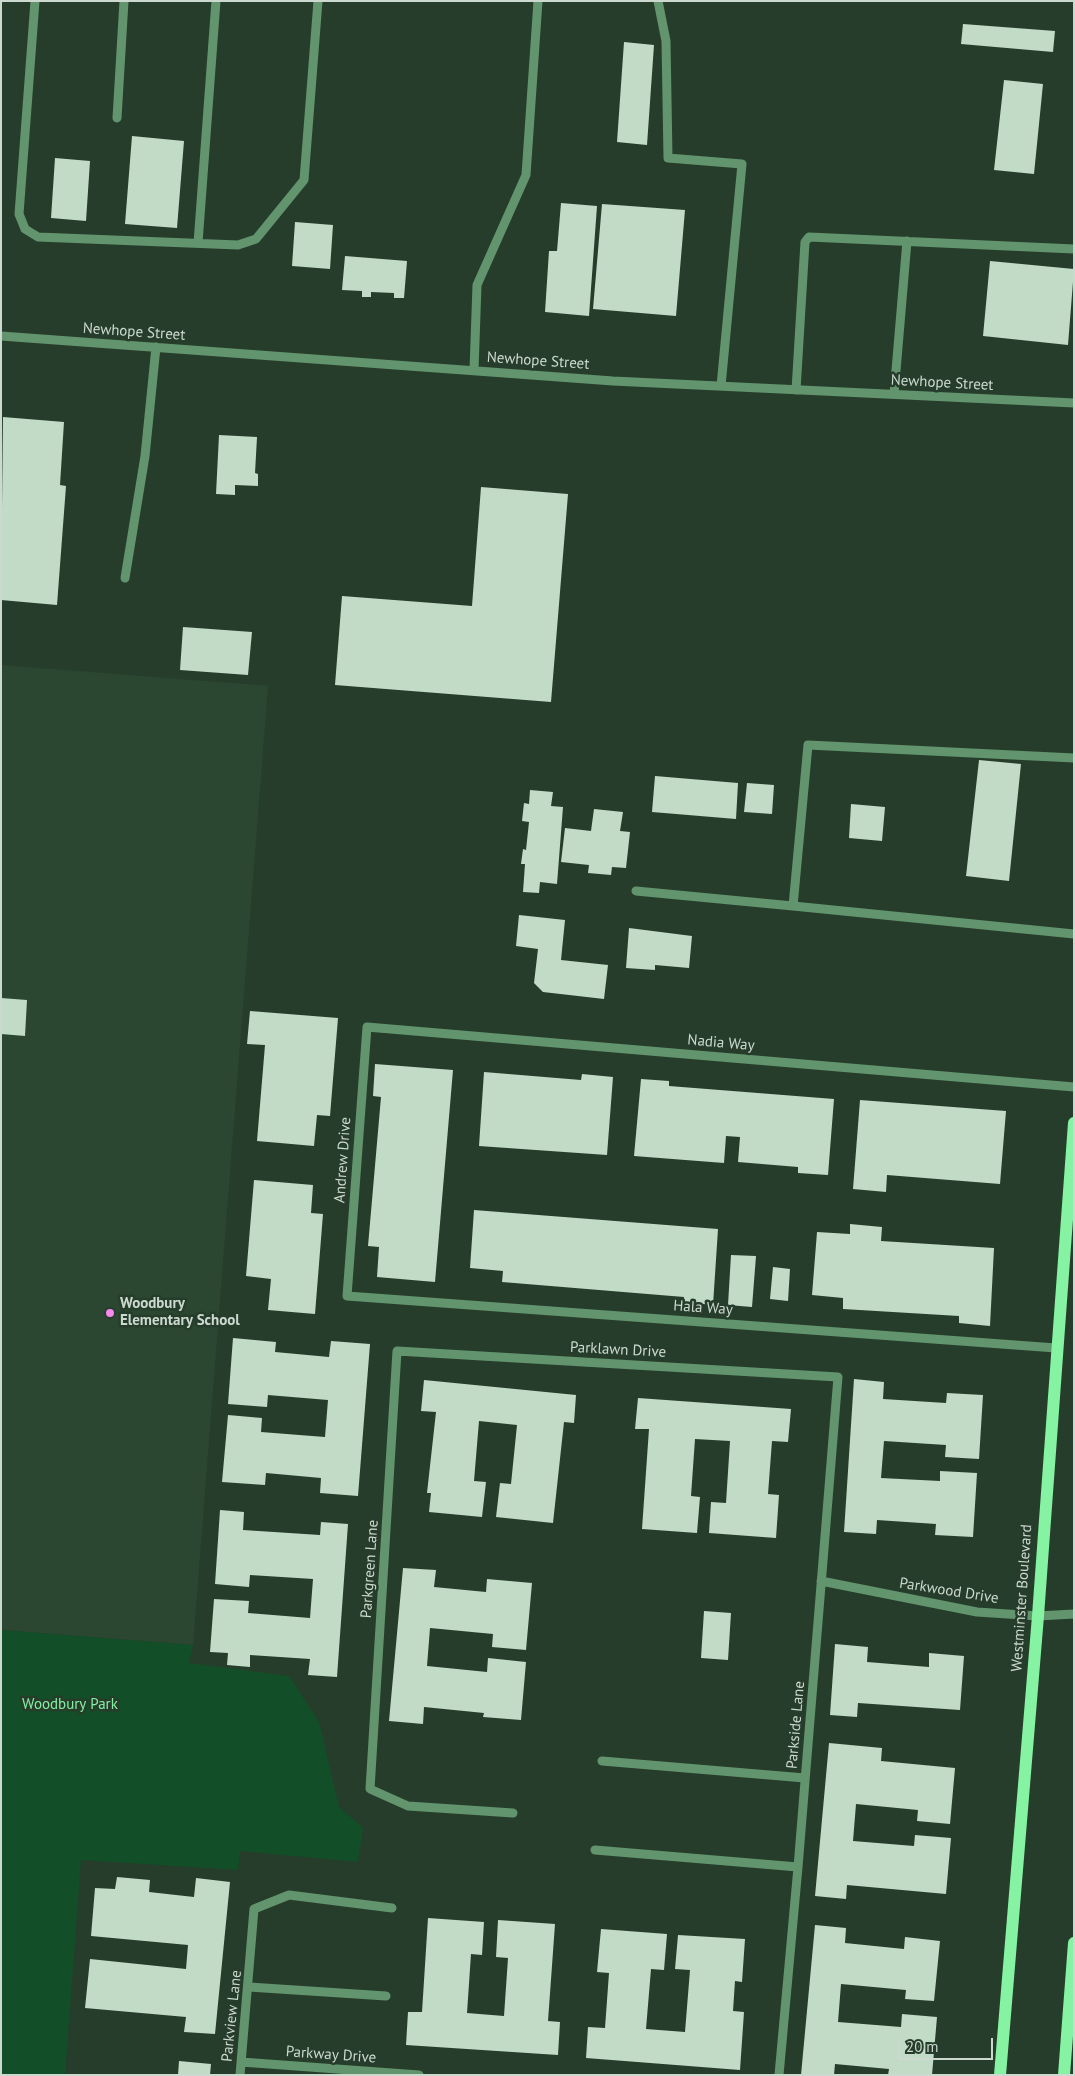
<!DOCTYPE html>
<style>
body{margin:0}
#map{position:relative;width:1075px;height:2076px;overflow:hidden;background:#273d2c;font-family:"PT Sans",sans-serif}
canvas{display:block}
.frame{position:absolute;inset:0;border:2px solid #ccd9ce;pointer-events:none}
.scale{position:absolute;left:898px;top:2038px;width:95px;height:22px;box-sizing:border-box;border:2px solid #ccd9ce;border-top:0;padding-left:6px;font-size:15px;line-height:18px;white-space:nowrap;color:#ccd9ce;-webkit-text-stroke:4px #273d2c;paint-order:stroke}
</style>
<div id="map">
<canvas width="1075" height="2076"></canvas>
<div class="frame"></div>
<div class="scale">20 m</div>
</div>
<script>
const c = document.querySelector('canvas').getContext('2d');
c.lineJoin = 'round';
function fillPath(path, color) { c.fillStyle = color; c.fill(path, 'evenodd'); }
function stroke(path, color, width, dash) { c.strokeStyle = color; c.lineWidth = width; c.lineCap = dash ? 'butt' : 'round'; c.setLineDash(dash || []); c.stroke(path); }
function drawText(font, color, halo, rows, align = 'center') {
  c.font = font + ' "PT Sans",sans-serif'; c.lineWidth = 5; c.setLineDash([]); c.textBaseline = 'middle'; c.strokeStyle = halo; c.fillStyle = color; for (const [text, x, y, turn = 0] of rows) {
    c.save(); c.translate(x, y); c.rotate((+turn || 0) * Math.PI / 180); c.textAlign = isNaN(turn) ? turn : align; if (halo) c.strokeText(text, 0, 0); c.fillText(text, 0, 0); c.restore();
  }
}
fillPath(new Path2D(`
 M1,665L268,686L193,1645L1,1630Z`), '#2b4731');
fillPath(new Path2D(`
 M1,1630L193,1645L189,1663L289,1676L319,1722L339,1807L363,1828L358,1862L240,1851L238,1870L81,1860L65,2075H1Z`), '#124e27');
fillPath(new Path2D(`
 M963,24L1055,31L1053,52L961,44Z
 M624,42L654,45L647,145L617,142Z
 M1004,80L1043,84L1034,174L994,170Z
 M132,136L184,141L177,228L125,224Z
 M55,158L90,161L86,221L51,218Z
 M561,203L597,206L589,316L545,312L549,251H557Z
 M602,204L685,210L676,316L593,309Z
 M295,222L333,225L330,269L292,266Z
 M345,256L407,261L404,298H394V293L371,292V297H362V291L342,290Z
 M990,261L1074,269L1068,345L983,336Z
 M3,417L64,422L60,485L66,486L57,605L1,600Z
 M219,435L257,437L255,473L258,474V486L235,485V495L216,494Z
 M481,487L568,494L551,702L335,685L342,596L472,606Z
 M183,627L252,632L248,675L180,670Z
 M979,760L1021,764L1009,881L966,876Z
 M655,776L738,783L736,819L652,812Z
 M747,783L774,785L772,814L744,812Z
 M530,790L553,792L551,806L563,807L557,884L540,882L539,893L523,892L525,864H521L523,849L526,850L529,822L522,821L524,803L529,804Z
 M851,804L885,807L882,841L849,838Z
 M594,809L623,812L620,831L630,832L626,868L612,867L611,875L588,873L589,865L561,862L565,828L591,831Z
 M519,915L565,920L561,960L608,965L604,999L543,992L534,983L538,949L516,946Z
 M629,928L692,936L689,968L655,965V970L626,968Z
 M1,998L27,1000L25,1036L1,1034Z
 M250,1011L338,1018L330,1116L317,1115L314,1146L257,1141L265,1045L247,1044Z
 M375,1064L453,1070L435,1282L377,1277L379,1247L368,1246L381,1097L373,1096Z
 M484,1072L581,1080L582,1074L613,1077L607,1155L479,1146Z
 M641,1079L669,1081V1086L834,1099L828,1175L798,1173V1167L738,1162L740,1137L726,1136L724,1163L634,1156Z
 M860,1100L1006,1111L1000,1184L887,1175L886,1192L853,1189Z
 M254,1180L313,1185L311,1213L323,1214L315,1314L268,1310L271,1279L246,1276Z
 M474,1210L718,1229L713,1305L683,1302L684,1297L502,1282L503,1271L470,1268Z
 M850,1224L882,1227L881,1241L994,1248L990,1326L959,1323V1316L843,1309V1298L812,1295L817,1232L850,1234Z
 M731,1255L756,1256L752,1307L728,1305Z
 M773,1267L790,1269L788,1301L770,1299Z
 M233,1338L276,1342L275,1352L329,1357L331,1341L370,1344L358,1496L320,1493L321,1478L266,1473L265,1485L222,1482L228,1415L262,1418L261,1432L325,1437L328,1400L268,1395L267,1407L228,1404Z
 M854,1379L884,1382L883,1399L946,1403L947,1393L983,1395L979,1459L945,1457L946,1445L884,1441L881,1478L940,1481V1471L977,1473L973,1537L935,1535L936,1524L877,1520L876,1534L844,1532Z
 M424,1380L576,1395L574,1423L564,1422L553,1523L496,1517L500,1483L511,1484L517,1425L479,1421L474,1481L486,1482L482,1517L429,1512L431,1493H427L436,1412L421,1411Z
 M638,1398L791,1409L788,1442L772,1441L768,1494L779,1495L776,1538L709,1533L711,1502L726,1503L730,1441L695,1439L691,1496L700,1497L697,1533L642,1529L649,1429H635Z
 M220,1510L244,1512L243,1530L320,1535L321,1522L348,1524L337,1677L308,1675L310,1659L250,1655V1667L227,1665L228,1653L210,1652L214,1599L249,1601L248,1613L310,1618L313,1579L250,1575L249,1587L215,1584Z
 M403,1568L436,1570L434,1587L486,1592L487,1579L532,1583L526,1650L492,1647L493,1634L430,1628L427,1666L487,1672L488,1658L526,1662L521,1720L483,1717L484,1713L424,1707L423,1724L389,1721Z
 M704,1611L731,1613L728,1660L701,1658Z
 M835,1644L868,1647L867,1662L929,1667V1653L964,1656L960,1710L858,1703L857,1717L830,1715Z
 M829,1743L882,1748L881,1761L955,1768L950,1824L917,1821L918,1810L856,1804L853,1841L914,1846L915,1835L951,1838L946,1894L847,1885L846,1899L815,1896Z
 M117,1877L150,1880L149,1892L194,1897L196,1878L230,1882L215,2034L184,2032L186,2017L85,2008L90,1959L186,1969L188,1945L91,1936L95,1888L115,1889Z
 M428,1918L484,1922L482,1955L471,1954L467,2013L504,2016L508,1958L496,1957L498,1920L555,1924L548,2021L560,2022L558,2055L406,2045L408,2012H422Z
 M815,1925L846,1928L845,1943L904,1949L905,1937L940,1941L934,2001L905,1999L906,1990L841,1984L838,2022L901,2027L902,2014L937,2017L932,2075H888L889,2069L835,2064L834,2075H801Z
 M601,1929L667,1934L664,1970L651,1969L646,2029L685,2032L690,1970L675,1969L678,1935L745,1939L742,1982L735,1981L733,2011L744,2012L740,2070L586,2058L588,2027L605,2028L609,1973L597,1972Z
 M179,2061L211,2064L210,2075H178Z`), '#c1dbc6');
stroke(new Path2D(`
 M35,1L19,214L25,229L38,237L238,245L256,239L304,180L318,1
 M658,1L666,41L668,158L742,164L721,386
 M117,118L124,1
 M198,243L216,1
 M1,336L613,381L1074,403
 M474,370L477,285L526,175L538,1
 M796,390L805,242L809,237L1074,249
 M894,394L907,241
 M125,578L145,456L156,347
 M1074,758L808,745L793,906L1074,934
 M636,891L793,906
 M1056,1348L347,1296L367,1027L1074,1087
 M821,1581L977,1612L1038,1616L1074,1614
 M602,1761L805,1778
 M513,1813L408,1806L370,1789L397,1351L838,1377L798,1867L779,2075
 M595,1850L798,1867
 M249,1987L386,1996
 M241,2062L419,2075
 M240,2075L254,1909L289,1895L392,1908`), '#62956e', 9);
stroke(new Path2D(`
 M1000,2075L1038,1616L1074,1123
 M1064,2075L1074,1943`), '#85f3a2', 12);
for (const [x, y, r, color] of [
 [110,1313,5,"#f788ec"]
]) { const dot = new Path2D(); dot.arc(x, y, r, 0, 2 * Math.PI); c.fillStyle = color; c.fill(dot); stroke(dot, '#273d2c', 2); }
drawText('15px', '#ccd9ce', '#273d2c', [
 ["Newhope Street",134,332,4],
 ["Newhope Street",538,361,4],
 ["Newhope Street",942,383,3],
 ["Nadia Way",721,1043,5],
 ["Andrew Drive",343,1160,-86],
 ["Hala Way",703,1308,4],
 ["Parklawn Drive",618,1350,3],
 ["Parkgreen Lane",370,1569,-86],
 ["Parkwood Drive",949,1591,9],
 ["Westminster Boulevard",1022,1598,-86],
 ["Parkside Lane",796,1725,-85],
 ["Parkview Lane",232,2016,-84],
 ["Parkway Drive",331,2055,4]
]);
drawText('bold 15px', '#ccd9ce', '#273d2c', [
 ["Woodbury",120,1304],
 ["Elementary School",120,1321]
], 'left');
drawText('15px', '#85efa1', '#273d2c', [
 ["Woodbury Park",70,1705]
]);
</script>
